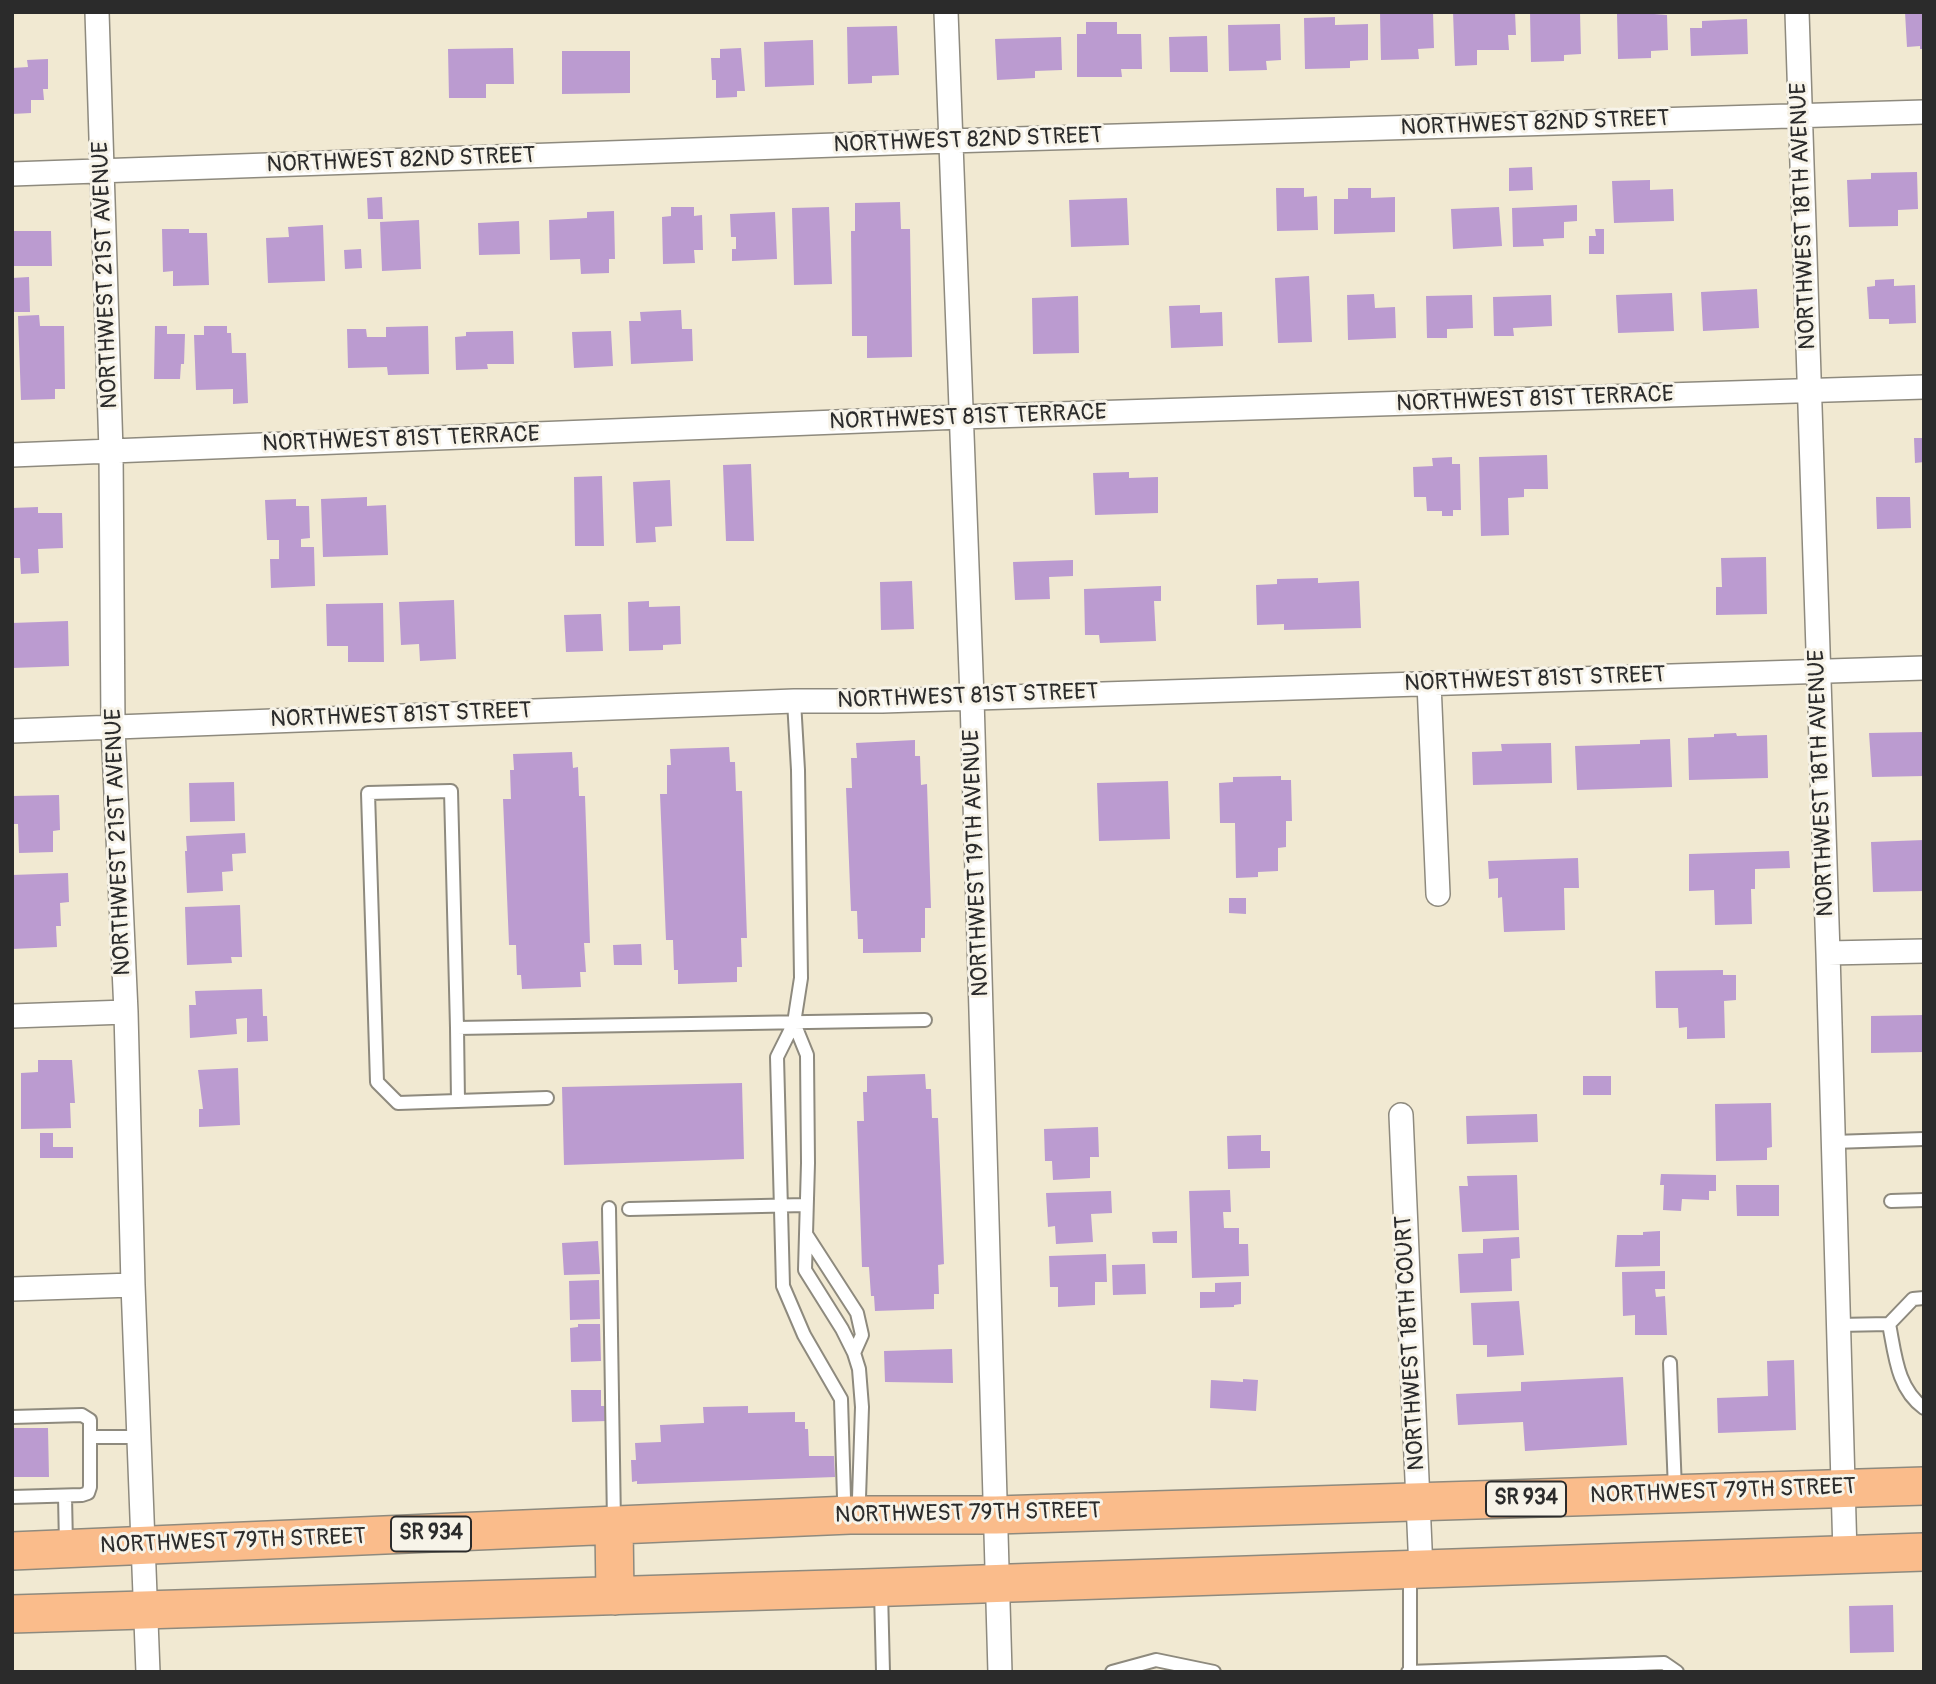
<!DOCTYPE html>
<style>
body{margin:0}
#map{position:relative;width:1936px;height:1684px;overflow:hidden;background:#f1e9d2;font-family:Pangolin,sans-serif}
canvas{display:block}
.frame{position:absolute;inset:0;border:14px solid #2b2b2b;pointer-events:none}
</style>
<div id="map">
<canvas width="1936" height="1684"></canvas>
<div class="frame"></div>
</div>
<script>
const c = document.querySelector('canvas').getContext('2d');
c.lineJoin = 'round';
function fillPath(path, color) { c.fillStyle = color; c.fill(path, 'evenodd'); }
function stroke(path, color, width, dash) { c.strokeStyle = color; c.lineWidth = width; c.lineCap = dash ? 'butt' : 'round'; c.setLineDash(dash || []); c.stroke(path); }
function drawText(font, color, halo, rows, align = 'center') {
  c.font = font + ' Pangolin,sans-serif'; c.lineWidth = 6; c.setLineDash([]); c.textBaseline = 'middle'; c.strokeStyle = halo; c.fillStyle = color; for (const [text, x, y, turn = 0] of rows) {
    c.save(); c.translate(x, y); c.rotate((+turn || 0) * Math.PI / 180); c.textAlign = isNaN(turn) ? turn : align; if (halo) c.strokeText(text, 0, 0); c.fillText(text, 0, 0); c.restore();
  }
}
fillPath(new Path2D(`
 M1433,12L1434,48L1418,49L1419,59L1381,60L1380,13Z
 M1453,12H1515L1516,35H1508L1509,50H1477V65L1455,66Z
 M1530,12H1580L1581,54L1564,55V61L1531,62Z
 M1628,12L1667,15L1668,50L1651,51V58L1618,59L1617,14Z
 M1905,12H1924V49H1920V46L1907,47Z
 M1335,17V25L1368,24V60L1350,61V68L1305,69L1304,18Z
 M1747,19L1748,54L1691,56L1690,28H1702V21Z
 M1086,22H1117V34H1141L1142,69H1121L1122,77H1077V34H1086Z
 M1280,24L1281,60L1266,61L1267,70L1229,71L1228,25Z
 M897,26L899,75L872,76V83L848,84L847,27Z
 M1207,36L1208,72H1170L1169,37Z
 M1061,37L1062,70L1035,71V78L997,80L995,39Z
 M813,40L814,85L765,87L764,42Z
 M513,48L514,84H486V98H449L448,49Z
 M741,48L745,91H737V97L716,98V80H712L711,58H720V49Z
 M562,51H630V93L562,94Z
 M48,59V89H43L44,100H31V113L12,114V68L28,67L27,60Z
 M1532,167L1533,190L1509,191V168Z
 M1917,172L1918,209L1898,210V226L1849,227L1847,180L1871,179V173Z
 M1650,180V190L1673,189L1674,221L1614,223L1612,181Z
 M1276,188H1304V197L1317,196L1318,230L1277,231Z
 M1348,188H1371V198L1395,197V232L1334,234V199H1348Z
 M382,197L383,219H368L367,198Z
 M1127,198L1129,245L1071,247L1069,200Z
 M900,202L901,229H910L912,357L867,358V336H852L851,231H855V203Z
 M1577,205V221L1564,222V238L1543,239L1544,246L1513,247L1512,208Z
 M671,207H694V216L702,215L703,250H694L695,263L663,264L662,217L671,216Z
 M829,207L832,284L794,285L792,208Z
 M1499,207L1502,246L1453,249L1451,209Z
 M614,211L615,259H609V273L581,274L580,259L550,260L549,220L587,218V212Z
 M775,212L777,259L732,261V249H736V237H731L730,214Z
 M419,220L421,269L382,271L380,222Z
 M519,221L520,254L479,255L478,223Z
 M323,225L325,281L268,283L266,238L289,237L288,227Z
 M162,229H189V233H207L209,285L173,286V271L163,272Z
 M1595,229H1604V254H1589V236H1596Z
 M12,231H51L52,266H12Z
 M361,249L362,268L345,269L344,250Z
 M1309,276L1312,342L1278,343L1275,278Z
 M29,277L30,312H12V278Z
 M1894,279V286L1915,285L1916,323L1889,324V319H1869L1867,287L1875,286V280Z
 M1757,289L1759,328L1703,331L1701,292Z
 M1672,293L1674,331L1618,333L1616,295Z
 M1374,294L1375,308L1395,307L1396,338L1348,340L1347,295Z
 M1472,295L1473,328L1447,329V338H1427L1426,296Z
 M1551,295L1552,326L1513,328L1514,336H1494L1493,297Z
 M1078,296L1079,353L1033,354L1032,298Z
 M1200,305V313L1222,312L1223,346L1171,348L1169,306Z
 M681,310L682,329H692L693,361L631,364L629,321H641L640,312Z
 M39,315L40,326H64L65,389H55V399L21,400L18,316Z
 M155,326H167V334H185L184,364H181L180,379H154Z
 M204,326H227V333H231L232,353H246L248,403L233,404V389L196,390L194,335H204Z
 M428,326L429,374L388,375L387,367L348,368L347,329H366L367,337H386V327Z
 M513,331L514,364H487L488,369L456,370L455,337L466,336V332Z
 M611,331L613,366L574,368L572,332Z
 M1914,438H1924V462L1915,463Z
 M1547,455L1548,489H1524V497L1508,498L1509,535L1481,536L1479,457Z
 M1452,457V464H1460L1461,510H1453V516H1442V511H1427L1426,497H1414L1413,467L1433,466L1432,458Z
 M751,464L754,541H726L723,465Z
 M1129,472V478L1158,477V513L1095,515L1093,473Z
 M602,476L604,546H575L574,477Z
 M670,480L672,526L655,527L656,542L636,543L633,482Z
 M367,497V506L386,505L388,555L323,557L321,499Z
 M1876,497H1910L1911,528L1877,529Z
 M296,499V506H309L310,538L301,539V547H314L315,586L271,588L270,559H279V540H267L265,500Z
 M38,507V513H62L63,548L38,549L39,573L21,574L20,558H12V508Z
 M1766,557L1767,614L1716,615V587H1722L1721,558Z
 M1073,560V576L1049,577L1050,599L1015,600L1013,562Z
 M1318,578V583L1359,581L1361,628L1284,630V624L1257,625L1256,585L1277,584V579Z
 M912,581L914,629L881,630L880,582Z
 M1161,586V601H1154L1156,641L1100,643L1099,635H1085L1084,589Z
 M454,600L456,659L420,661L419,644L401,645L399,602Z
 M649,601V607L680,606L681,644L663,645V650L629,651L628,602Z
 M383,603L384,662H348V646H327L326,604Z
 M601,614L603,651L566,652L564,615Z
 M68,621L69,666L12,668V623Z
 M1924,732V776L1872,777L1869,733Z
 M1736,733L1737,736L1767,735L1768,778L1689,780L1688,738L1714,737V734Z
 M1670,739L1672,787L1577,790L1575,746L1640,744V740Z
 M915,740V756H920L921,785L927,784L931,908H925V938H921V952L863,953V939H858L857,911H851L846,788H852L851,758H857L856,743Z
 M1551,743L1552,783L1473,785L1472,752L1502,751L1501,744Z
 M729,747L730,762H735L736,791H742L747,938H741L742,967H737V982L678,984V970H674L673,940H666L660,794H667V765H671L670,749Z
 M572,752L573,768L578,767L579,796H585L590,943H584L586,972H580L581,987L522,989L521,975H517L516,945H509L503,799H511L510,770H514L513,754Z
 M1281,776V780H1291L1292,821H1286V847L1278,848V871L1258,872V877L1236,878L1235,823H1220L1219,783L1233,782V777Z
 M1168,781L1170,839L1099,841L1097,783Z
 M234,782L235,821L190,822L189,783Z
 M59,795L60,830L53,831V852L19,853L18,824H12V796Z
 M245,833L246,853L232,854L233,871L222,872L223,891L187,893L185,851H187L186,836Z
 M1924,840V891L1873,892L1871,842Z
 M1789,851L1790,868L1755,869V889H1751L1752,924L1715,925L1714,890L1689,891V854Z
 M1578,858L1579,888H1564L1565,930L1504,932L1502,897L1498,898V878L1489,879L1488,861Z
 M68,873L69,902L60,903L61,926H56L57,947L12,949V875Z
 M1229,898H1246V914L1229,913Z
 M240,905L242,957H231L232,963L187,965L185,907Z
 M641,944L642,965H614L613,945Z
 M1723,970V975H1736V1000L1724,1001L1725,1038L1687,1039V1027L1679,1028L1678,1008H1656L1655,971Z
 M262,989L263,1016H267L268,1041L247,1042V1018L236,1019L237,1034L190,1038L189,1005H196L195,991Z
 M1924,1015V1052L1871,1053V1016Z
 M38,1060H72L75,1103H70L71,1128L21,1129V1073L38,1072Z
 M238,1068L240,1125L199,1127V1109H203L198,1070Z
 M925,1074L926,1089H931L932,1118H938L944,1264L938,1265L939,1294H934V1309L875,1311L874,1296H871L869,1267H862L857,1121H864L863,1092H867V1076Z
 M1583,1076H1611V1095H1583Z
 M742,1083L744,1159L564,1165L562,1087Z
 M1771,1103L1772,1147L1767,1148V1160L1716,1161L1715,1104Z
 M1537,1114L1538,1142L1467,1144L1466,1116Z
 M1098,1127L1099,1157H1090V1178L1053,1180L1052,1161H1045L1044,1129Z
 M40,1133H53V1147H73V1158H40Z
 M1261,1135V1151H1270V1168L1228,1169L1227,1136Z
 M1661,1174L1716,1175V1191H1709V1200L1682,1199L1681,1211L1663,1210L1664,1185H1660Z
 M1517,1175L1519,1230L1462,1232L1459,1186H1468L1467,1176Z
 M1736,1185H1779V1216H1737Z
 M1230,1190L1231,1212H1223L1224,1228H1239V1244H1248L1249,1276L1192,1278L1189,1191Z
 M1111,1191L1112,1213L1091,1214L1093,1242L1056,1244L1055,1226L1048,1227L1046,1193Z
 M1177,1231V1243H1153L1152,1232Z
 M1660,1231V1266L1615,1267L1617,1235H1643V1232Z
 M1519,1237L1520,1258L1511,1259L1512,1291L1460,1293L1458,1254L1483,1253V1239Z
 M598,1241L600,1274L564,1275L562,1243Z
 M1106,1254L1107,1282H1095V1305L1058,1307V1287H1050L1049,1256Z
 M1145,1264L1146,1294L1113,1295L1112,1265Z
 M1665,1271V1289H1655L1656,1297L1665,1296L1667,1335H1635V1315L1623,1316L1622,1272Z
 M599,1280L600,1319L570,1320L569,1281Z
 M1241,1282V1304L1234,1305V1307L1200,1308V1292H1215V1283Z
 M1519,1301L1524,1355L1487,1357V1345H1473L1471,1303Z
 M578,1324H600L601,1361L571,1362L570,1328L578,1327Z
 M952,1349L953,1383L885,1382L884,1351Z
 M1794,1360L1796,1430L1718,1433L1717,1398L1768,1396L1767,1361Z
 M1623,1377L1627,1445L1525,1451L1523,1422L1458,1425L1456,1394L1521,1391V1382Z
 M1243,1379L1258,1380L1256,1411L1210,1408L1211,1380L1243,1382Z
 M571,1390H601V1406H607V1421L572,1422Z
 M748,1406V1413L795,1412V1422H805V1429H808L809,1456H834L835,1477L637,1484V1481L632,1482L631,1460H636L635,1443L661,1442L660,1425L704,1423L703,1407Z
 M12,1428H48L49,1477H12Z
 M1893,1605L1894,1652L1850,1653L1849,1606Z`), '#bb9bd0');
const lane = new Path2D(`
 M794,701L798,770L801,978L794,1023L777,1057L783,1286L804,1335L841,1399L844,1498L848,1510
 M794,1023L807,1055L808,1163L805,1270L842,1329L854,1353L859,1369L862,1407L859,1498L852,1512
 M457,1028L458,1101
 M547,1098L398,1103L377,1082L368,793L451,791L457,1028L925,1020
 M1833,1142L1924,1139
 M1891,1201L1924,1200
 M609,1208L614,1523
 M629,1209L805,1205
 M806,1234L857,1313L862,1335L854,1353
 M1924,1298L1913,1299L1889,1324C1895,1354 1897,1389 1924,1408
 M1838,1325L1889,1324
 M1670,1363L1675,1490
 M12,1417L82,1415L90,1420V1437
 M65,1496L66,1545
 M12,1497L82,1495L88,1493L90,1487V1437H139
 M881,1591L883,1672
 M1112,1672L1156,1660L1214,1672
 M1408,1672L1664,1663L1677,1672
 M1410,1672V1574`);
const street = new Path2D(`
 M97,12L111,451L113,727L126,1012L133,1285L148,1672
 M946,12L972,698L1000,1672
 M1797,12L1828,953L1845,1554
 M12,174L949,141L1924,112
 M12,455L961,417L1924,387
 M1429,683L1438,894
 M12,731L794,701H882L1924,668
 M1828,953L1924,951
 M12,1016L126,1012
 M1401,1115L1421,1570
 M12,1289L133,1285`);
const primary = new Path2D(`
 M614,1526L615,1596
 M12,1551L850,1515H996L1924,1486
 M12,1614L864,1588L1924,1552`);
stroke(lane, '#8e8a7e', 16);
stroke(street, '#8e8a7e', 26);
stroke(primary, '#8e8a7e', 40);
stroke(lane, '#fff', 12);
stroke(street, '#fff', 23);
stroke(primary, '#fabc8b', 37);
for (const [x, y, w] of [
 [1526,1499,80],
 [431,1534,80]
]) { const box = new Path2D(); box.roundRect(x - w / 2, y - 17.5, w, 35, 5); c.fillStyle = '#f7f3e8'; c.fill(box); stroke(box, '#2b2b2b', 2); }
drawText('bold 21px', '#2b2b2b', null, [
 ["SR 934",1526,1499],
 ["SR 934",431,1534]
]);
drawText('23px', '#2b2b2b', '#f7f3e8', [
 ["NORTHWEST 82ND STREET",1535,124,-2],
 ["NORTHWEST 82ND STREET",968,141,-2],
 ["NORTHWEST 82ND STREET",401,161,-2],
 ["NORTHWEST 18TH AVENUE",1804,216,-92],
 ["NORTHWEST 21ST AVENUE",106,275,-92],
 ["NORTHWEST 81ST TERRACE",1535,400,-2],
 ["NORTHWEST 81ST TERRACE",968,418,-2],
 ["NORTHWEST 81ST TERRACE",401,440,-2],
 ["NORTHWEST 81ST STREET",1535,680,-2],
 ["NORTHWEST 81ST STREET",968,697,-2],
 ["NORTHWEST 81ST STREET",401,716,-2],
 ["NORTHWEST 18TH AVENUE",1822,783,-92],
 ["NORTHWEST 21ST AVENUE",119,842,-92],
 ["NORTHWEST 19TH AVENUE",977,863,-92],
 ["NORTHWEST 18TH COURT",1411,1343,-93],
 ["NORTHWEST 79TH STREET",1723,1492,-2],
 ["NORTHWEST 79TH STREET",968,1514,-1],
 ["NORTHWEST 79TH STREET",233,1542,-2]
]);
</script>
